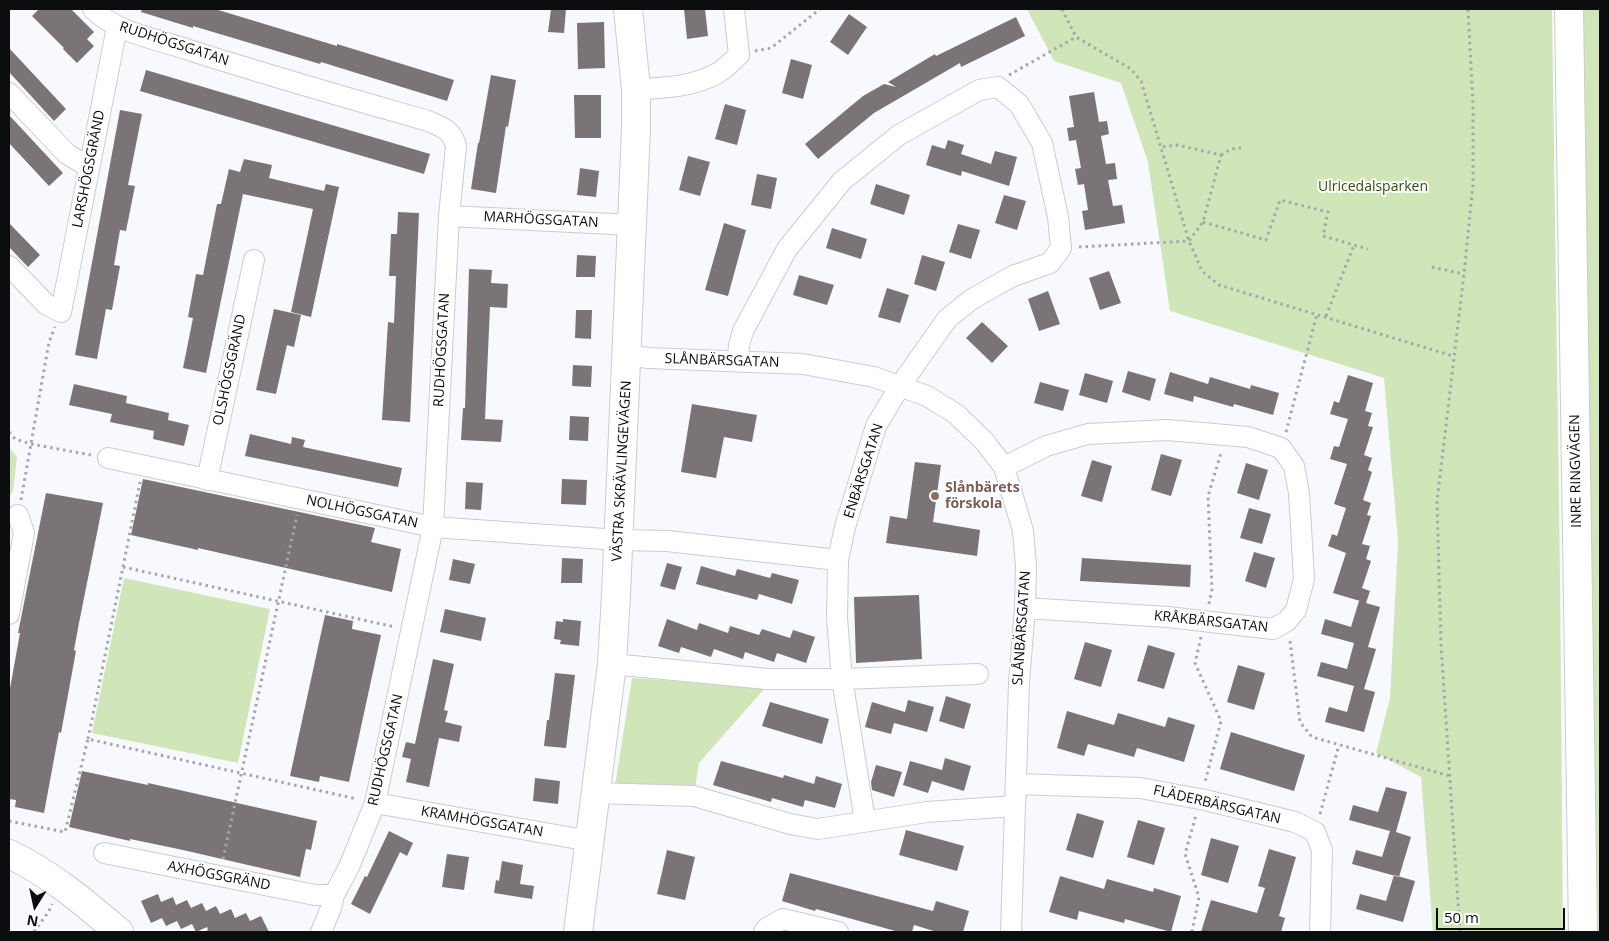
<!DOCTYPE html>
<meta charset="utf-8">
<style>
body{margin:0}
#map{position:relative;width:1609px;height:941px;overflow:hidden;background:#f8f9ff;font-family:"Open Sans",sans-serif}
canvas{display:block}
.frame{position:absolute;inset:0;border:10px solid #0c0d0e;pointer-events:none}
.north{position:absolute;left:10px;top:881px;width:50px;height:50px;-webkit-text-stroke:4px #fff;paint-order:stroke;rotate:190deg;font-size:14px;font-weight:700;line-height:20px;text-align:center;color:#0c0d0e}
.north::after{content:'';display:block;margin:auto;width:18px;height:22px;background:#0c0d0e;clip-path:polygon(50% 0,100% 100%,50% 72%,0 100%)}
.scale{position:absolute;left:1436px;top:908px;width:129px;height:22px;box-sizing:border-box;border:2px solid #0c0d0e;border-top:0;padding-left:6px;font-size:15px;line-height:18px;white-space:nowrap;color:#0c0d0e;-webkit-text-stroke:4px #fff;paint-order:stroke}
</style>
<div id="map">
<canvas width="1609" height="941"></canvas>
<div class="frame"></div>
<div class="north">N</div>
<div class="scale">50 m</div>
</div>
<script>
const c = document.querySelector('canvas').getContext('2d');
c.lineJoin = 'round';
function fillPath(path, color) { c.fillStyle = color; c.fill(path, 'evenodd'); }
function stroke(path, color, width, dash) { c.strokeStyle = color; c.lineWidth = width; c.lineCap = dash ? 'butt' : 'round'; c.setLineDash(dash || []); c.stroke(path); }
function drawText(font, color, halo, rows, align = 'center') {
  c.font = font + ' "Open Sans",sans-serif'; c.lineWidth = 4; c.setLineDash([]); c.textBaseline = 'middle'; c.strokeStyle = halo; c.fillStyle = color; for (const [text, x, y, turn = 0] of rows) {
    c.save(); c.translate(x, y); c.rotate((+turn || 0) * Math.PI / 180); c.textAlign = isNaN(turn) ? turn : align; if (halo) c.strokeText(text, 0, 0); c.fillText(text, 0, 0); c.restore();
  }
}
fillPath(new Path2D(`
 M1027,9H1552L1560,576L1563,932H1433L1421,777L1376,753L1390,698L1398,542L1384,378L1170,311L1148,162L1121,83L1054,61Z
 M1581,9H1600V932H1596Z
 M9,447L17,457L13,491L9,497Z
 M124,578L270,609L238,763L92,733Z
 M632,678L766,687L699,763L695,788L615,786Z`), '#d0e6b9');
fillPath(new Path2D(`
 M39,9H71L94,32L87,39L94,46L77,63L63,49L64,48L32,16Z
 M142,9H215L337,46V44L454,80L447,101L321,62L320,64L193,26V28L141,12Z
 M551,9H566L564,33L548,32Z
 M684,9H705L708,36L687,39Z
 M849,14L867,27L848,55L830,42Z
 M1016,17L1025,36L961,67L960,63L874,113L818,159L805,144L863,96L884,84L896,87L888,82L935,54L936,56Z
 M604,22L605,68L578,69L577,23Z
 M9,48L66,109L54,121L9,72Z
 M791,59L812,65L803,99L782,93Z
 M146,70L430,154L424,174L140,91Z
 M491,75L516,80L508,127L506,126L496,193L471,189L478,143H479Z
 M1094,92L1099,122L1107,121L1109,134L1101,136L1106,164L1115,163L1117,179L1108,180L1113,206L1122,205L1125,223L1085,230L1082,211L1088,210L1084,184L1078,185L1075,169L1081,168L1076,140L1069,141L1067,128L1074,127L1069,96Z
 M574,95H601V138H575Z
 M725,104L746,110L737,145L715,139Z
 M120,110L142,114L128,185L135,186L126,231L120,230L114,265L120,266L112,310L106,309L97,359L75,355Z
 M9,115L63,173L49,186L9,143Z
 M948,140L964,145L961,154L991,164L995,151L1017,157L1009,186L962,171L961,176L926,165L932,145L945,149Z
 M688,156L710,162L700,196L679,190Z
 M244,159L272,165L269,178L324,191L326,184L339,187L311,317L291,312L313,209L243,194L206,373L183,368L193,318L188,317L196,274L203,275L217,204H221L229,169L240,172Z
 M580,168L599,171L596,197L577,195Z
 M757,174L777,178L771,209L751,205Z
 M876,184L910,195L904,215L870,204Z
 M1004,195L1026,201L1017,230L995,223Z
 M398,212L419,213L410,422L382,420L388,322L394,323L396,276H389L391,234H397Z
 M9,223L40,255L28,267L9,247Z
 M724,223L746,230L728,296L705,290Z
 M958,224L980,230L971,259L949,252Z
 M832,228L867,239L861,259L826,248Z
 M577,255L596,256L595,277H576Z
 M922,255L945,262L936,291L914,284Z
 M469,269L492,270L491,283L508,284L507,308L490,307L485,419L503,420L501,442L461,440L463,408H465Z
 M1109,271L1121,303L1100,310L1089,278Z
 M799,275L834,285L827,305L793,295Z
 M887,288L909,295L900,323L878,317Z
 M1048,291L1060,324L1039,331L1028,299Z
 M274,309L301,315L294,347L287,345L276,394L256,390Z
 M576,310H592L591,339L575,338Z
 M982,322L1008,346L992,363L966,338Z
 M573,365L592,366L591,387L572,386Z
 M1128,371L1156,379L1150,401L1122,392Z
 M1170,372L1208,384L1210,377L1250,389L1251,385L1279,393L1273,415L1234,404L1233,407L1194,396L1193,402L1164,394Z
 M1085,373L1113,381L1107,403L1079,395Z
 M1348,375L1373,383L1365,411L1372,413L1368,426L1373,427L1364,455L1372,458L1368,470L1372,472L1363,500L1371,503L1367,515L1371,516L1362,544L1370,546L1366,559L1371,561L1362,588L1370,591L1366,603L1380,607L1368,647L1376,649L1364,689L1375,692L1364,732L1325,722L1329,707L1347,712L1354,686L1317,676L1321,662L1347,669L1354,643L1321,634L1325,619L1351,627L1359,601H1360L1333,593L1346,553L1328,546L1332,534L1337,536L1346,508L1334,504L1347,464L1330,459L1334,446L1339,447L1348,419L1330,414L1334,401L1339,403Z
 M1040,382L1069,390L1063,411L1034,403Z
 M74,384L127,396L126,403L169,413L168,420L189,425L184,446L153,439L154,431L110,422L112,414L69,405Z
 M692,404L757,415L752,442L724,437L716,478L681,472Z
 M570,416L589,417L588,441L569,440Z
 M250,434L291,444L292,437L305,440L303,447L402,468L398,487L245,456Z
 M1161,454L1182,460L1171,496L1151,490Z
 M1092,460L1112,466L1102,502L1081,496Z
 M915,462L941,465L933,522L980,530L977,556L886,543L890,516L907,519Z
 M1246,463L1268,470L1259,500L1237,493Z
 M143,479L375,528L371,542L401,549L392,592L198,548V550L131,535Z
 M562,479L587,480L586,505L561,504Z
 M466,482L483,483L481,510L465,509Z
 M46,493L103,503L79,623L74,650L76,651L61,733L59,732L44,813L15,807L16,800L9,799V694L20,633H18Z
 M1249,508L1271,514L1262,544L1240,538Z
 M1254,552L1275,558L1266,588L1245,581Z
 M562,558L583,559L582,583H561Z
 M1082,558L1191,565L1190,587L1080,581Z
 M453,559L475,564L470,584L449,580Z
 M667,563L682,567L675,590L660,586Z
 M701,566L735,576L737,569L770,578L772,573L799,580L792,604L759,594L757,600L696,584Z
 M919,595L922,659L856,663L854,597Z
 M445,609L486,618L481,641L440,632Z
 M325,615L353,621L352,629L381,635L349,782L320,776L319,782L290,776Z
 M563,619L581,621L579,646L560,644L561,640L554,639L556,621L563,622Z
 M667,619L697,630L699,623L728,633L730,626L759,635L762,629L790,638L793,630L815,637L806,663L777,653L774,662L745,652L743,659L714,649L711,657L681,647L679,653L658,646Z
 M1085,642L1112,650L1101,687L1074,679Z
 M1148,645L1175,653L1164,689L1137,681Z
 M433,659L454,664L444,710L448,711L445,722L462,726L459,742L439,738L429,787L406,782L411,759L402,757L406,742L415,744Z
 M1238,665L1265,673L1254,710L1227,702Z
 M555,673L575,675L566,748L544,746L547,720H549Z
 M946,696L971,704L964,729L939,721Z
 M908,700L934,707L927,732L894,723L891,734L865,727L872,702L905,712Z
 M770,702L829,719L822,744L762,726Z
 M1067,711L1114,725L1118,713L1165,727L1168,717L1195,725L1184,762L1137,748L1134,757L1088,744L1084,756L1057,748Z
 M1231,732L1305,755L1294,791L1220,769Z
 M945,758L971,766L964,791L932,781L928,793L903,785L910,761L942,770Z
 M721,761L783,778L784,775L814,784L816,776L842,784L835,808L805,800L803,807L772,798L771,802L713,785Z
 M876,765L902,772L894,797L872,790L871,782Z
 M82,771L148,785V783L175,789L317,821L311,850L306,849L300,877L183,850L130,839V841L69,827Z
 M535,778L560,781L558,804L533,801Z
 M1386,787L1407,792L1396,832L1411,837L1399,877L1352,864L1356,850L1382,857L1390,831L1349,820L1353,805L1378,812Z
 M1077,813L1104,821L1093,858L1066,850Z
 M1138,820L1165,828L1154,865L1127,857Z
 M906,830L964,846L957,871L899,855Z
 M389,831L413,843L407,856L400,852L370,914L351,904L365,876L367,877Z
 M1211,838L1239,846L1228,883L1201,875Z
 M1269,849L1296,857L1279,916L1285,918L1281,932H1201L1211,900L1257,913L1265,888L1258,886Z
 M667,850L695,857L685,900L657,894Z
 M447,854L469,857L464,890L442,887Z
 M502,861L523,865L520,884L534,886L532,899L494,893L496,880L499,881Z
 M790,873L933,911L936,901L969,911L963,932H937L914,925L912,932H899L816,909L815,911L782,901Z
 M1394,875L1415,881L1403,922L1356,909L1360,894L1386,901Z
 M1060,876L1104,889L1107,879L1153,892L1154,888L1181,896L1171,932L1125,919L1124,923L1079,911L1077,920L1049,912Z
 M158,894L161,902L173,897L176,905L187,900L191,908L202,903L206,911L216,906L220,914L231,909L235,918L246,913L250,921L261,916L269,932H204L208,930L207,927L196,932L192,924L181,929L177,921L166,926L162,918L151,923L141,901Z`), '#7a7476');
const street = new Path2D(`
 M93,9C115,32 156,39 186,49C266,75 348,98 428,121C442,127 452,130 456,146L449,216L433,527L375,803L349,867L334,895L331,908L321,932
 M636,89C663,88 694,87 718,73C726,68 732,61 739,55L734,9
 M9,93L67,154L89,167
 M449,216L633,225
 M9,266L47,305L61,312L117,27
 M628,355L648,358L803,364L874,377L927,396L956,414L984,441L1004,467L1023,531L1026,566L1025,608L1019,682L1011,932
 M738,361L739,345L743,331L787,249L842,181L899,135L979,90L998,87L1019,104L1042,143L1058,217L1061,248L1050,263L1013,276L972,299L947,319L900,386L876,426L845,527L838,560L837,618L842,679L865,821
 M108,458L433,527L619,540L667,541L838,560
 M1004,467L1046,446L1088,434L1167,430L1248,437L1281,448L1294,466L1299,493L1304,579L1296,610L1287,621L1273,629L1168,617L1025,608
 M207,480L254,260
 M9,614L24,533L18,515
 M612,664L767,679H842L978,674
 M1016,784L1140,788L1205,800L1295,822L1315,832L1322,850L1320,932
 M595,793L694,796L790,824L818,829L927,812L1015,806
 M375,803L590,841
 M104,853L315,895H334
 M764,932L767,928L783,919L838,932`);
const secondary = new Path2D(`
 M9,854C50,873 85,903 119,932
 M578,932L612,664L616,595L636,129V89L628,9`);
const highway = new Path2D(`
 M1569,9L1583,932`);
stroke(street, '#cbccd2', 22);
stroke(secondary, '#cbccd2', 30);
stroke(highway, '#cbccd2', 30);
stroke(new Path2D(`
 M1062,9L1076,37L1131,69L1141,81L1189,241L1202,271L1219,285L1453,356
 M755,51L771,48L820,9
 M1009,75L1076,37
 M1221,155L1231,149L1241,148
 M1203,222L1266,240L1280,200L1328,212L1323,236L1368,249
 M1079,247L1189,241L1203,222L1221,155L1177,145L1161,147
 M1432,267L1464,274
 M1326,316L1354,245
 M9,432L15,439L31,444L91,455
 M1286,432L1317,314
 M21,500L49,342L55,327
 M123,567L140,482
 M1209,604L1212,589L1208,496L1221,453
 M1201,637L1195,663L1221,721L1205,782
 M1290,641L1300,722L1312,737L1450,776
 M88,739L123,567L395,627
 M1320,814L1339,745
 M9,821L65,832L88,739L357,799
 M223,859L297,515
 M34,932L49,911L52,904
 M1192,932L1199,897L1185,854L1196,815
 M1460,932L1441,644L1437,501L1464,274L1473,184V104L1468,9`), '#a5a6aa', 3, [2.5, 4]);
stroke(street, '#fff', 20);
stroke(secondary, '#fff', 28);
stroke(highway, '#fff', 28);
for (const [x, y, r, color] of [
 [935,496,5,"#8d6e63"]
]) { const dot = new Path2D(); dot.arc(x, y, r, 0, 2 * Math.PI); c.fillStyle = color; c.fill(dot); stroke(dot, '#fff', 2); }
drawText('14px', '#0c0d0e', '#fff', [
 ["RUDHÖGSGATAN",174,44,18],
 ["LARSHÖGSGRÄND",89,169,-79],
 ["MARHÖGSGATAN",541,220,3],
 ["RUDHÖGSGATAN",442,350,-87],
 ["SLÅNBÄRSGATAN",722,361,2],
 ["OLSHÖGSGRÄND",230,370,-78],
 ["VÄSTRA SKRÄVLINGEVÄGEN",622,471,-87],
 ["ENBÄRSGATAN",864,471,-72],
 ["INRE RINGVÄGEN",1576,471,-91],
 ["NOLHÖGSGATAN",362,512,12],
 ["KRÅKBÄRSGATAN",1211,622,6],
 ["SLÅNBÄRSGATAN",1022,628,-86],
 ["RUDHÖGSGATAN",386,750,-77],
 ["FLÄDERBÄRSGATAN",1217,805,13],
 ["KRAMHÖGSGATAN",482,822,10],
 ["AXHÖGSGRÄND",219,876,11]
]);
drawText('14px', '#334e00', '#fff', [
 ["Ulricedalsparken",1373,187]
]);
drawText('bold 14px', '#785e54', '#fff', [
 ["Slånbärets",945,488],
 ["förskola",945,504]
], 'left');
</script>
